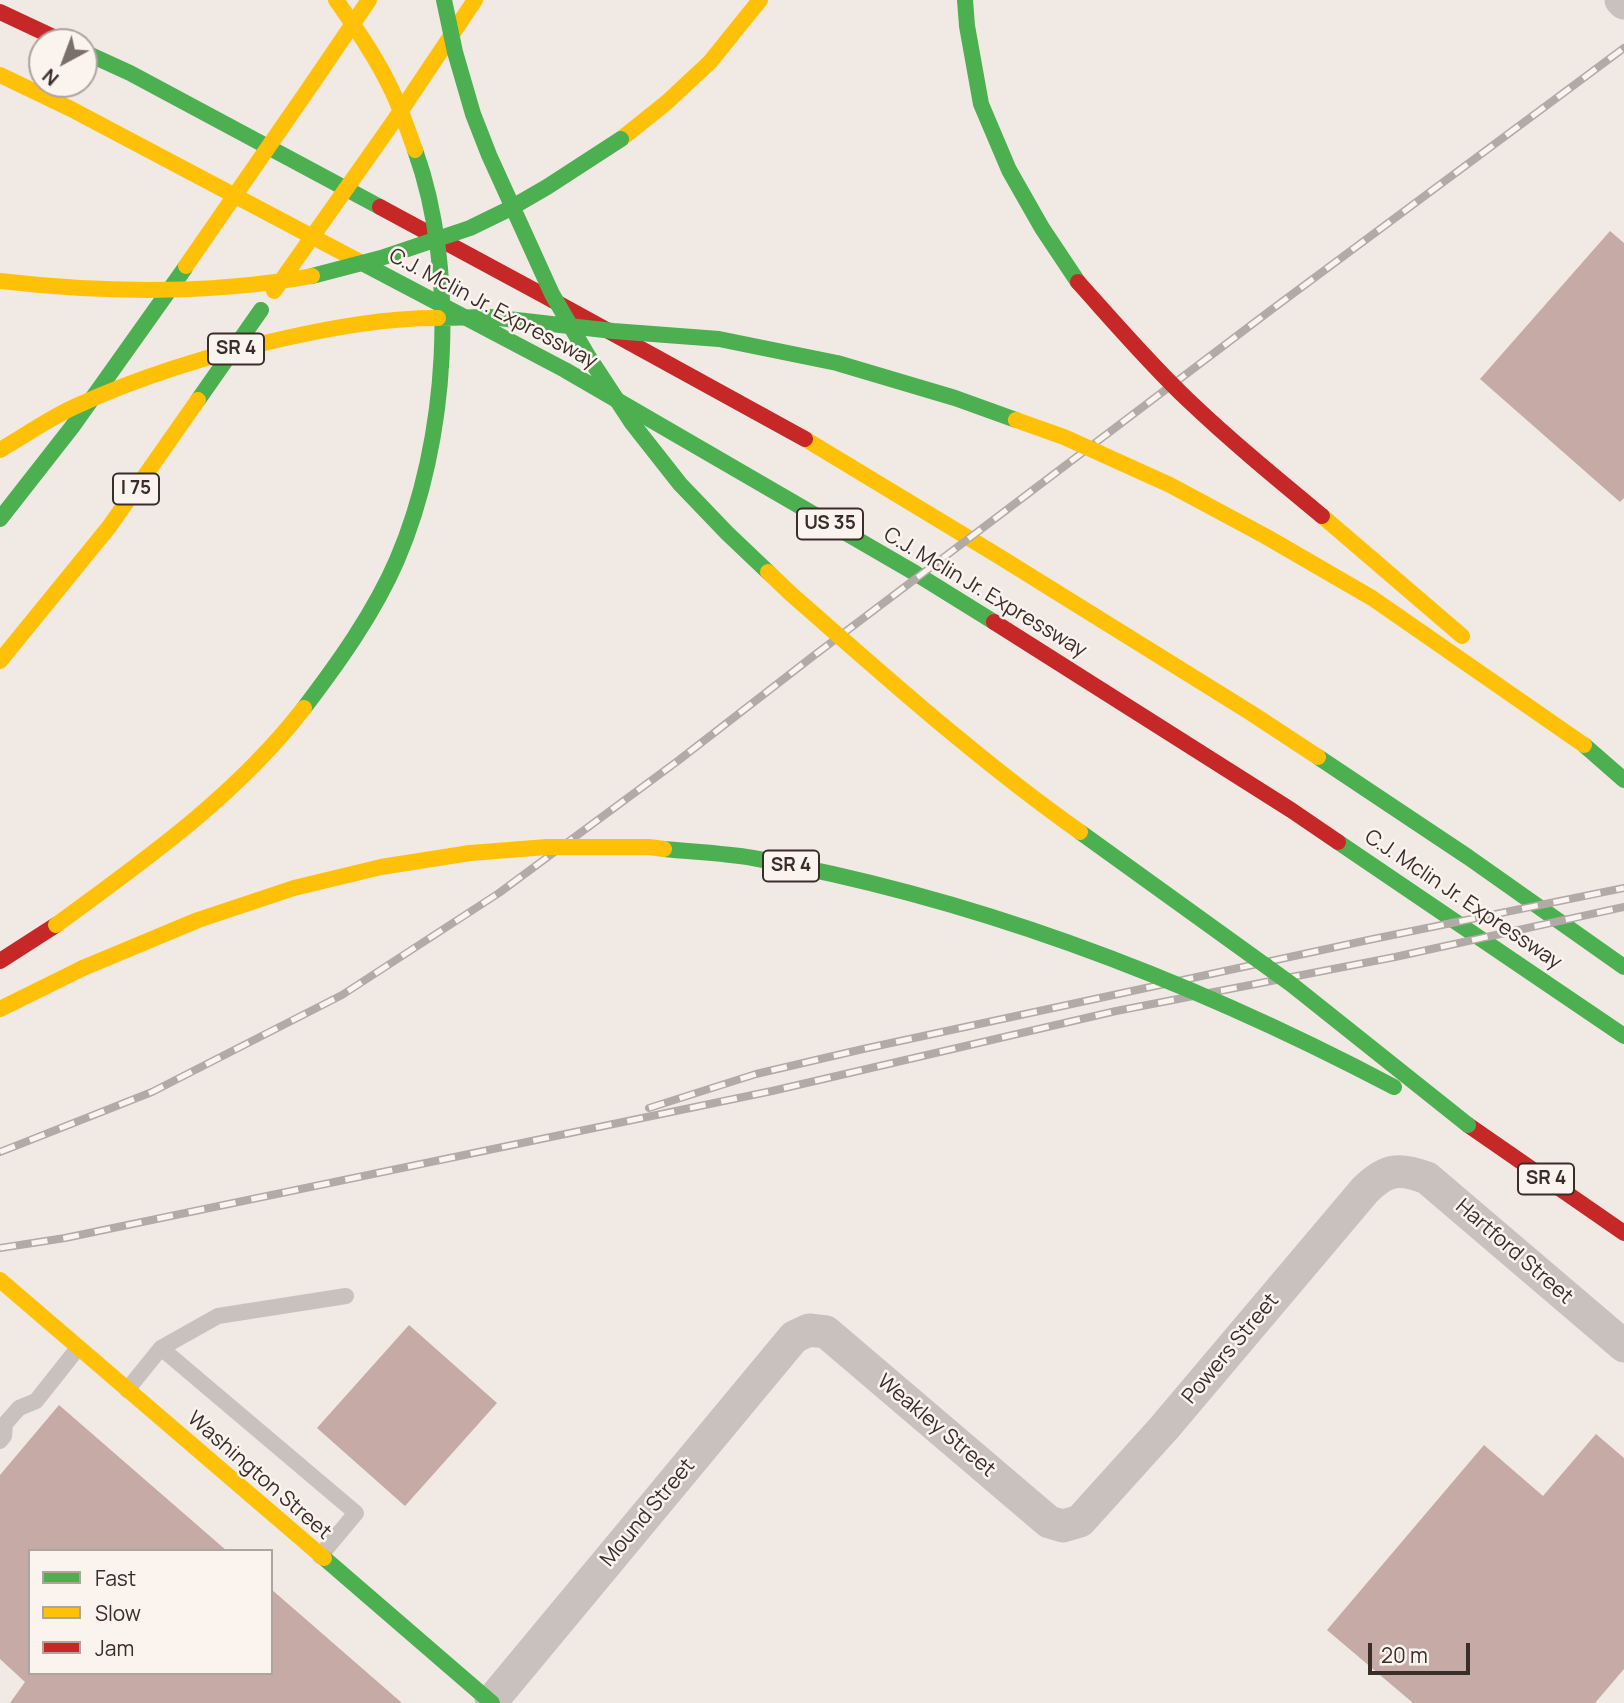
<!DOCTYPE html>
<style>
body{margin:0}
#map{position:relative;width:1624px;height:1703px;overflow:hidden;background:#f0e9e4;font-family:Manrope,sans-serif}
canvas{display:block}
.legend{position:absolute;left:28px;top:1549px;width:245px;height:126px;box-sizing:border-box;background:#fbf3ed;border:2px solid #aea49f;margin:0;padding:9px 12px;list-style:none;font-size:21px;color:#3b2d2a}
.legend li{display:flex;align-items:center;gap:14px;height:35px}
.legend b{width:35px;border:2px solid #aea49f}
.north{position:absolute;left:28px;top:28px;width:70px;height:70px;box-sizing:border-box;background:#fbf3ed;border:2px solid #aea49f;border-radius:50%;rotate:221deg;font-size:19px;font-weight:700;line-height:28px;text-align:center;color:#3b2d2a}
.north::after{content:'';display:block;margin:auto;width:24px;height:32px;background:#7a6f6b;clip-path:polygon(50% 0,100% 100%,50% 72%,0 100%)}
.scale{position:absolute;left:1368px;top:1643px;width:102px;height:32px;box-sizing:border-box;border:4px solid #3b2d2a;border-top:0;padding-left:9px;font-size:21px;line-height:24px;white-space:nowrap;color:#3b2d2a;-webkit-text-stroke:5px #fbf3ed;paint-order:stroke}
</style>
<div id="map">
<canvas width="1624" height="1703"></canvas>
<ul class="legend">
<li><b style="height:9px;background:#4caf50"></b>Fast</li>
<li><b style="height:9px;background:#ffc107"></b>Slow</li>
<li><b style="height:9px;background:#c62828"></b>Jam</li>
</ul>
<div class="north">N</div>
<div class="scale">20 m</div>
</div>
<script>
const c = document.querySelector('canvas').getContext('2d');
c.lineJoin = 'round';
function fillPath(path, color) { c.fillStyle = color; c.fill(path, 'evenodd'); }
function stroke(path, color, width, dash) { c.strokeStyle = color; c.lineWidth = width; c.lineCap = dash ? 'butt' : 'round'; c.setLineDash(dash || []); c.stroke(path); }
function drawText(font, color, halo, rows, align = 'center') {
  c.font = font + ' Manrope,sans-serif'; c.lineWidth = 5; c.setLineDash([]); c.textBaseline = 'middle'; c.strokeStyle = halo; c.fillStyle = color; for (const [text, x, y, turn = 0] of rows) {
    c.save(); c.translate(x, y); c.rotate((+turn || 0) * Math.PI / 180); c.textAlign = isNaN(turn) ? turn : align; if (halo) c.strokeText(text, 0, 0); c.fillText(text, 0, 0); c.restore();
  }
}
fillPath(new Path2D(`
 M1610,231L1624,243V498L1620,502L1480,379Z
 M409,1325L497,1403L405,1506L317,1428Z
 M59,1405L227,1551H30V1673H271V1589L402,1703H10L25,1682L0,1659V1475Z
 M1596,1434L1624,1458V1669L1595,1703H1413L1327,1630L1484,1445L1543,1496Z`), '#c5aaa5');
stroke(new Path2D(`
 M161,1348L356,1513L320,1556
 M127,1390L161,1348L218,1316L346,1296
 M0,1441L4,1436L5,1424L19,1408L36,1401L78,1348`), '#c9c1bd', 16);
stroke(new Path2D(`
 M1621,0L1624,3
 M491,1702L794,1337L809,1330L826,1332L1049,1522L1063,1526L1080,1521L1164,1428L1365,1190C1387,1168 1400,1168 1427,1178L1624,1346`), '#c9c1bd', 33);
stroke(new Path2D(`
 M965,0L967,26L981,104L1009,170L1042,228L1078,282
 M84,52L130,73L380,207
 M362,263L565,370L915,573L994,622
 M198,400L261,310
 M0,519L72,427L185,268
 M1584,745L1624,780
 M1318,757L1468,857L1624,967
 M1338,842L1624,1036
 M324,1558L492,1703`), '#4caf50', 16);
stroke(new Path2D(`
 M0,75L71,109L362,263
 M314,81L369,0
 M396,118L475,0
 M621,139L666,103L710,62L760,0
 M805,439L1000,557L1251,713L1318,757
 M0,661L109,527L198,400
 M0,1009L83,968
 M0,1280L324,1558`), '#ffc107', 16);
stroke(new Path2D(`
 M0,12L64,42
 M380,207L543,295L805,439
 M994,622L1291,810L1338,842
 M0,961L56,925
 M1468,1125L1624,1233`), '#c62828', 16);
const rail = new Path2D(`
 M649,1108L756,1074L863,1049L1373,939L1624,888
 M0,1152L152,1092L342,995L499,893L679,760L812,657L1271,310L1624,48
 M0,1248L65,1238L772,1091L1116,1011L1395,957L1624,907`);
stroke(rail, '#b1aaa7', 8);
stroke(rail, '#fbf3ed', 5, [16]);
stroke(new Path2D(`
 M444,0L455,52L473,114L489,155L552,294L588,356L632,423L680,484L727,533L768,572
 M312,276L381,258L470,228L509,209L547,187L621,139
 M438,318L490,317L613,331L719,339L837,363L955,398L1016,420
 M304,708C339,662 374,613 397,560C448,442 459,272 415,150
 M1080,832L1291,984L1468,1125
 M664,849C694,852 724,853 753,858C977,898 1193,981 1394,1087`), '#4caf50', 16);
stroke(new Path2D(`
 M336,0C357,30 378,60 393,93C402,112 408,131 415,150
 M186,266L314,81
 M0,281C104,293 208,295 312,276
 M274,291L396,118
 M1016,420L1064,437L1170,485L1265,536L1372,598L1584,745
 M0,450C24,436 48,419 74,407C141,376 213,354 286,338C336,327 386,318 438,318
 M1322,516L1462,636
 M768,572L791,594C885,676 978,760 1080,832
 M56,925C145,860 236,796 304,708
 M83,968L198,920L294,888L381,867L470,853L547,847H649L664,849`), '#ffc107', 16);
stroke(new Path2D(`
 M1078,282C1114,322 1149,363 1188,400C1231,441 1276,478 1322,516`), '#c62828', 16);
for (const [x, y, w] of [
 [236,349,56],
 [136,489,46],
 [830,524,66],
 [791,866,56],
 [1546,1179,56]
]) { const box = new Path2D(); box.roundRect(x - w / 2, y - 15.5, w, 31, 5); c.fillStyle = '#fbf3ed'; c.fill(box); stroke(box, '#3b2d2a', 2); }
drawText('bold 19px', '#3b2d2a', null, [
 ["SR 4",236,349],
 ["I 75",136,489],
 ["US 35",830,524],
 ["SR 4",791,866],
 ["SR 4",1546,1179]
]);
drawText('21px', '#3b2d2a', '#fbf3ed', [
 ["C.J. Mclin Jr. Expressway",493,309,28],
 ["C.J. Mclin Jr. Expressway",985,593,31],
 ["C.J. Mclin Jr. Expressway",1463,900,34],
 ["Hartford Street",1514,1252,41],
 ["Powers Street",1231,1349,-50],
 ["Weakley Street",936,1426,40],
 ["Washington Street",259,1476,41],
 ["Mound Street",648,1513,-50]
]);
</script>
